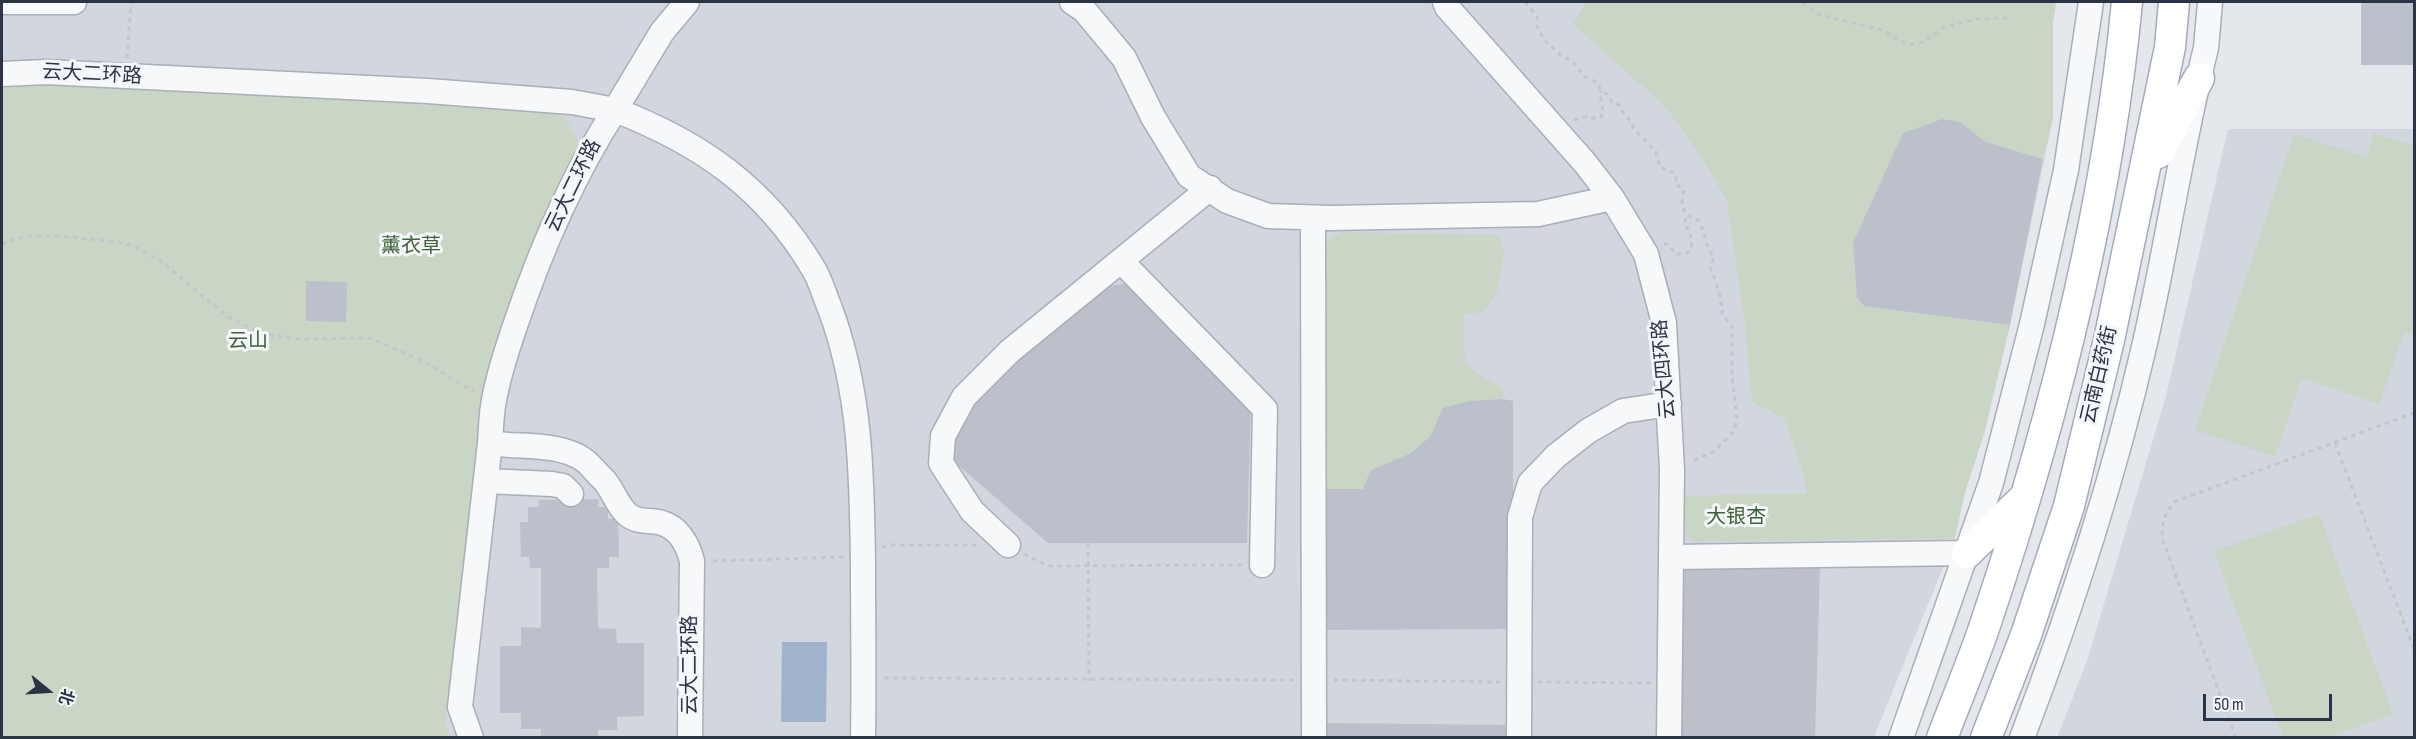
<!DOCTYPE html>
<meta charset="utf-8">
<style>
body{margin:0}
#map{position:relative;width:2416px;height:739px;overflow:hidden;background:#e4e7ec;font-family:"Sofia Sans Condensed","Noto Sans SC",sans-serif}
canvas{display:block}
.frame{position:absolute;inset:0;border:3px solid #2b3445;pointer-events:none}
.north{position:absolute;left:18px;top:661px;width:60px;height:60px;-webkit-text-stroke:4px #f4f6f9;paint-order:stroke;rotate:108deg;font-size:16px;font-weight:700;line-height:24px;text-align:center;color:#2b3445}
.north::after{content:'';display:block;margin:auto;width:21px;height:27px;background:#2b3445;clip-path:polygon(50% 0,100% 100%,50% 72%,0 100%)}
.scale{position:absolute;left:2203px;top:694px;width:129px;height:27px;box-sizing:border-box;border:3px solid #2b3445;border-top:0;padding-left:8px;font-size:18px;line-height:21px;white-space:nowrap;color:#2b3445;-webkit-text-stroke:4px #f4f6f9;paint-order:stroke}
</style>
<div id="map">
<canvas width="2416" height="739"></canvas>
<div class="frame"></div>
<div class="north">北</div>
<div class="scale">50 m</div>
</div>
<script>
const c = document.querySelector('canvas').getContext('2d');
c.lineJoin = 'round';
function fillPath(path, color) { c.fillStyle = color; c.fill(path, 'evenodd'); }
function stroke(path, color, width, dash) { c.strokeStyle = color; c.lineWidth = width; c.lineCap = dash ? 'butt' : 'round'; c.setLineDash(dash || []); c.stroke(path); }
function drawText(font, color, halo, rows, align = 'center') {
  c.font = font + ' "Sofia Sans Condensed","Noto Sans SC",sans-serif'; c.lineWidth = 6; c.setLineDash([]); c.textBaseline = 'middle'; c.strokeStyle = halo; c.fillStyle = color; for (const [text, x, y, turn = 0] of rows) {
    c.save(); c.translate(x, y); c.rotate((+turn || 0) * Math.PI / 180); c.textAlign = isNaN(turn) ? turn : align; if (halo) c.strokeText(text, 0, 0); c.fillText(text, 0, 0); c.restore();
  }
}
fillPath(new Path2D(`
 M2,2H2056L2053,23V118L2010,325L1984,434L1965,492L1955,538L1874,737H2Z
 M2228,129H2414V737L2057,738L2087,661L2166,396Z`), '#d2d6de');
fillPath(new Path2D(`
 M1586,2H2056L2053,23V118L2043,159L1986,142L1960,122L1942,119L1903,133L1853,243L1857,301L1864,306L2010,325L1984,434L1965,492L1955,538L1693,542L1685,532V496L1807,493L1802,469L1784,418L1752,402L1745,325L1727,201L1703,159L1665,106L1573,24Z
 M67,84L553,112L565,118L579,143L501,330L478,454L445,725L450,737H2V86Z
 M2374,133L2414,146V335L2404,332L2379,404L2302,378L2275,457L2195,430L2294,134L2366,157Z
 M1341,232L1499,235L1504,254L1497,292L1483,312L1465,314C1461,330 1465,346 1465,362C1470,367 1476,372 1481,376C1492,384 1505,382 1503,399L1469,401L1443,408L1430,437L1363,489H1323L1322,260L1326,241Z
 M2319,514L2393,714L2329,737H2283L2214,551Z`), '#c9d6c5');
fillPath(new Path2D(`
 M782,642H827L826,722H781Z`), '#9fb4cc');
fillPath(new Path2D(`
 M2361,2H2414V65H2361Z
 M1942,119L1960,122L1986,142L2043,159L2010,325L1864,306L1857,298L1853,243L1903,133Z
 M306,281L347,282L346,322L306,321Z
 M1133,282L1251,401L1247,543H1048L950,458L952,431L983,388L1104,287Z
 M1503,399L1513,401V629L1321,630L1323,489H1363L1371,470L1409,454L1430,437L1443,408L1469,401Z
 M599,499L598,507H608V519L618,518L619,557H609V568H597L598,628L616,629L617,643H644V716L617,717V730H598V738H541V729H521V713H500V646H521V627L541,628V568H530L529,557H521L520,522H528V507H539V500Z
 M1681,565L1820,568L1815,738H1681Z
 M1324,723L1515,725L1514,738H1324Z`), '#bbc0ca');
const minor = new Path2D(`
 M2,2H74
 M687,2L662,32L615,110C701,143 765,188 813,268C820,279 824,294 829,306C861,389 862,477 863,565C863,622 864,680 863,738
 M1072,2L1084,10L1124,58L1153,117L1189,176L1227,201L1268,216L1331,218L1538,214L1612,198
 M1445,2L1447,7L1585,163L1612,198L1646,254L1664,323L1672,470L1669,738
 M2,74L46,72L428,91L572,102L615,110C572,177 540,251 515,326C506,352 497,380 493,406C491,418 491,431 490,443C520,448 558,442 584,460C591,465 597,474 604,480C613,490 617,505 627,514C639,524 649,519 662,523C679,528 688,545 692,561L690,738
 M1313,218L1314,738
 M1121,261L1265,409L1262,565
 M486,481L552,484L563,486L571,494
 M1008,545L972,511L941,463L943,436L964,397L1010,351L1210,188
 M1671,557L1967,553
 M471,738L460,707L490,443
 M1519,738L1520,517L1530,483L1556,456L1588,431L1623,411L1669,404
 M1901,738L1991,483L2032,324L2066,170L2091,2
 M2022,738C2071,610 2113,480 2144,347C2167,248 2181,146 2206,48L2210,2`);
const major = new Path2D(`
 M2158,153L2199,78
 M1967,553L2025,497
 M1942,738C1957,698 1974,659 1987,619C2054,419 2107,212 2127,2
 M1986,738L2026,635L2069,506L2109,340L2142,182L2170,47L2174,2`);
stroke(minor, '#a9aeb7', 27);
stroke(major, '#a3abb8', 33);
stroke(new Path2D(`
 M1525,2L1537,16V26L1545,41L1563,57L1572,60L1585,77L1596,82L1602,91L1609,95L1612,103L1619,105L1623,113L1630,120L1634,129L1656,152L1660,167L1676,174V184L1684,190L1682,202L1685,214L1699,221C1706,233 1705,247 1714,257L1710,267C1714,276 1724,305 1722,314L1732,326V375L1737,420L1733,432L1715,451L1690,462
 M1803,2L1817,14L1885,31L1899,41L1911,44L1924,42L1942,28L1977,19L2011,18
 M127,58L131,2
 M1574,120L1588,116L1596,119L1601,117L1603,111L1600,94L1602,91
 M2,244C31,228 86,240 119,242L131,245L158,259L228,317L263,334L299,339L370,338L425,362L474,392
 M1664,244H1668L1677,255L1681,253H1688C1695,245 1691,232 1684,224L1687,216
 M2335,443L2414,649
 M1088,543L1089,681
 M882,547L891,545H978
 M1024,554L1049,566L1243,565
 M713,561L844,557
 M884,678L1294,680
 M1334,680L1501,682
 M1538,682L1651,683
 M2236,738L2163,541C2161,522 2163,518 2174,502L2414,413`), '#c2c5cb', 3, [4.5, 4.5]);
stroke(minor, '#f7f8fa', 24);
stroke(major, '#fff', 30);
drawText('20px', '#2b3445', '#f4f6f9', [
 ["云大二环路",92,75,3],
 ["云大二环路",574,186,-64],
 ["云大四环路",1665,369,-95],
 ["云南白药街",2100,375,-77],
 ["云大二环路",691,665,-90]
]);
drawText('20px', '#3f6138', '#f4f6f9', [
 ["薰衣草",411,247],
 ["云山",248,342],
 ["大银杏",1736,518]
]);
</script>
